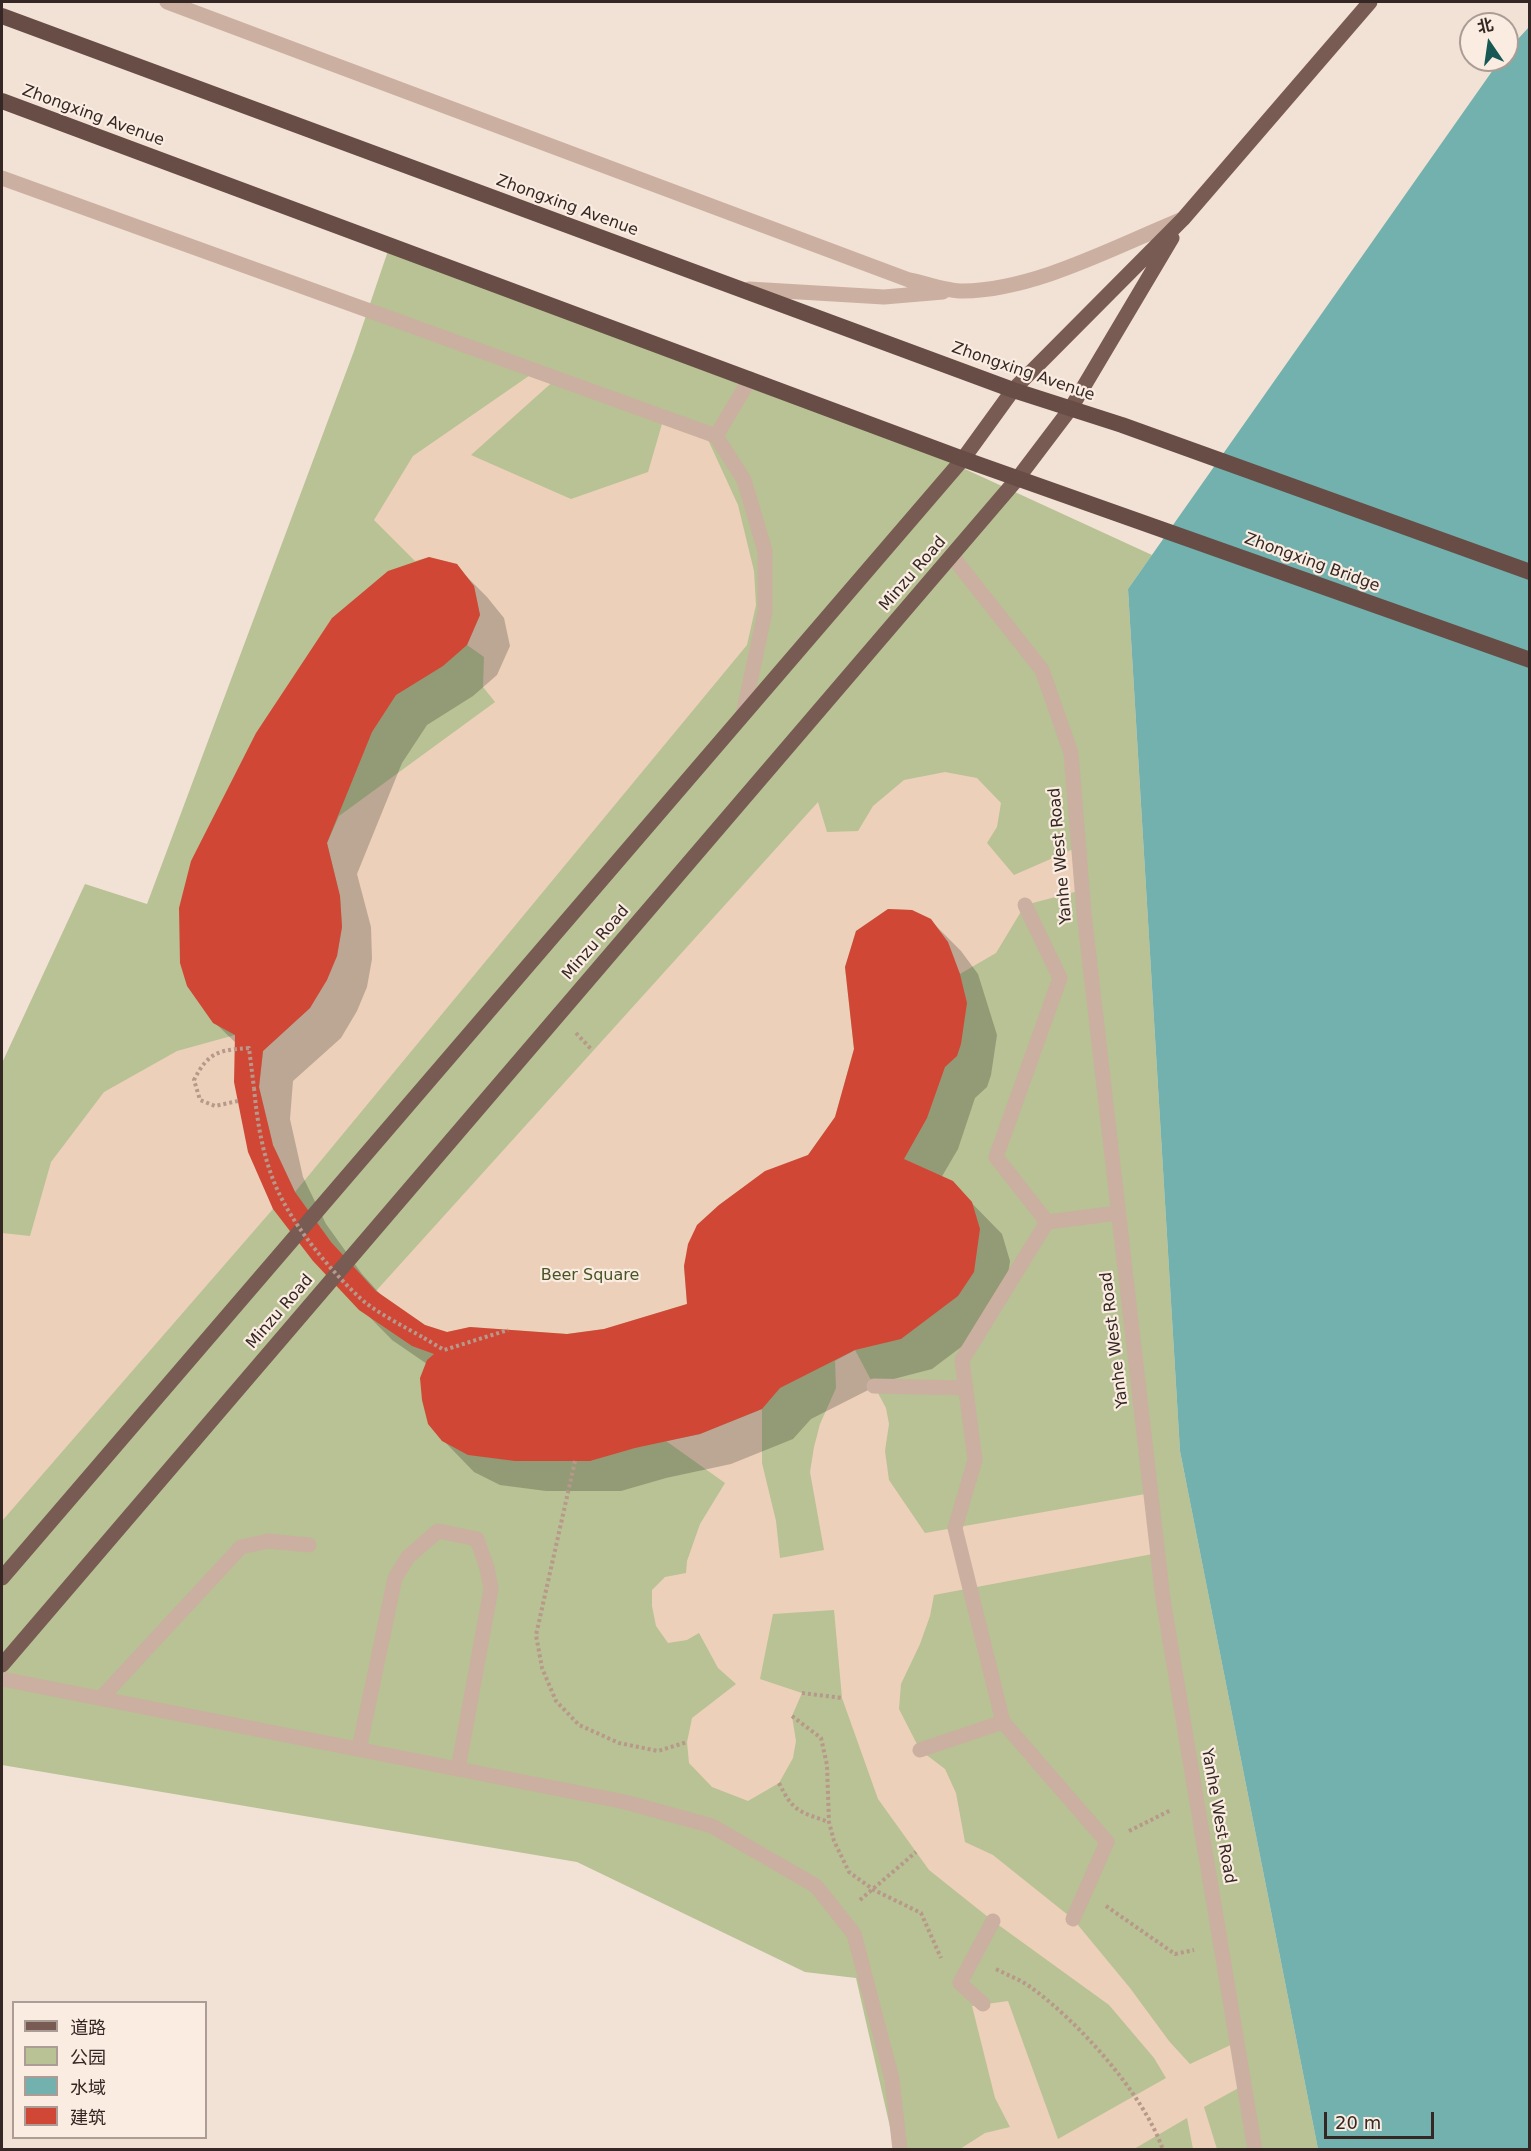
<!DOCTYPE html>
<meta charset="utf-8">
<style>
body{margin:0}
#map{position:relative;width:1531px;height:2151px;overflow:hidden;background:#f2e1d5;font-family:"DejaVu Sans","Noto Sans SC",sans-serif}
canvas{display:block}
.frame{position:absolute;inset:0;border:3px solid #342724;pointer-events:none}
.legend{position:absolute;left:12px;top:2001px;width:195px;height:138px;box-sizing:border-box;background:#faece1;border:2px solid #ab9d95;margin:0;padding:8px 10px;list-style:none;font-size:18px;color:#342724}
.legend li{display:flex;align-items:center;gap:12px;height:30px}
.legend b{width:30px;border:2px solid #ab9d95}
.north{position:absolute;left:1459px;top:12px;width:60px;height:60px;box-sizing:border-box;background:#faece1;border:2px solid #ab9d95;border-radius:50%;rotate:347deg;font-size:16px;font-weight:700;line-height:24px;text-align:center;color:#342724}
.north::after{content:'';display:block;margin:auto;width:21px;height:27px;background:#175855;clip-path:polygon(50% 0,100% 100%,50% 72%,0 100%)}
.scale{position:absolute;left:1324px;top:2112px;width:110px;height:27px;box-sizing:border-box;border:3px solid #342724;border-top:0;padding-left:8px;font-size:18px;line-height:21px;white-space:nowrap;color:#342724;-webkit-text-stroke:4px #faece1;paint-order:stroke}
</style>
<div id="map">
<canvas width="1531" height="2151"></canvas>
<div class="frame"></div>
<ul class="legend">
<li><b style="height:8px;background:#785b53"></b>道路</li>
<li><b style="height:16px;background:#b8c294"></b>公园</li>
<li><b style="height:16px;background:#72b1ad"></b>水域</li>
<li><b style="height:16px;background:#d04835"></b>建筑</li>
</ul>
<div class="north">北</div>
<div class="scale">20 m</div>
</div>
<script>
const c = document.querySelector('canvas').getContext('2d');
c.lineJoin = 'round';
function fillPath(path, color) { c.fillStyle = color; c.fill(path, 'evenodd'); }
function stroke(path, color, width, dash) { c.strokeStyle = color; c.lineWidth = width; c.lineCap = dash ? 'butt' : 'round'; c.setLineDash(dash || []); c.stroke(path); }
function drawText(font, color, halo, rows, align = 'center') {
  c.font = font + ' "DejaVu Sans",sans-serif'; c.lineWidth = 4.5; c.setLineDash([]); c.textBaseline = 'middle'; c.strokeStyle = halo; c.fillStyle = color; for (const [text, x, y, turn = 0] of rows) {
    c.save(); c.translate(x, y); c.rotate((+turn || 0) * Math.PI / 180); c.textAlign = isNaN(turn) ? turn : align; if (halo) c.strokeText(text, 0, 0); c.fillText(text, 0, 0); c.restore();
  }
}
fillPath(new Path2D(`
 M390,245L856,419L1152,555L1128,589L1180,1451L1318,2149H895L856,1978L805,1972L577,1862L2,1765V1063L85,884L147,904L354,351Z`), '#b8c294');
fillPath(new Path2D(`
 M536,371L557,378L471,455L571,499L648,472L664,417L704,431L738,505L754,571L756,605L747,645L295,1192L273,1145L259,1087L263,1051L310,1008L337,956L342,927L340,896L327,843L339,816L495,702L483,687L484,657L467,645L480,615L474,586L457,564L429,557L415,561L374,520L413,456Z
 M945,772L977,778L1001,803L997,827L987,843L1014,875L1078,847L1082,890L1025,905L996,953L960,974L931,919L912,910L888,909L856,931L845,967L854,1049L835,1117L808,1155L765,1172L719,1205L697,1225L684,1266L687,1304L604,1329L567,1334L470,1327L447,1332L425,1325L376,1291L818,802L827,832L858,831L873,806L904,780Z
 M235,1035L273,1209L2,1521V1233L30,1236L51,1162L104,1092L177,1051Z
 M855,1350L886,1408L889,1424L885,1451L889,1480L925,1533L1151,1493L1158,1553L934,1595L930,1616L920,1644L901,1684L899,1709L920,1750L945,1769L956,1793L965,1842L993,1855L1073,1919L1130,1988L1169,2041L1190,2064L1237,2042L1244,2085L1204,2107L1217,2149H1193L1187,2118L1134,2149H960L985,2133L1010,2127L995,2098L972,2006L1008,2001L1058,2139L1166,2078L1154,2058L1109,2005L993,1921L929,1870L878,1799L842,1698L834,1610L773,1614L760,1679L802,1693L792,1716L796,1741L793,1758L779,1783L748,1801L712,1787L689,1763L687,1742L692,1718L736,1684L718,1668L699,1633L687,1640L668,1643L656,1626L652,1606V1590L665,1577L686,1573L687,1561L700,1524L725,1483L666,1441L700,1434L762,1409V1463L776,1521L780,1558L824,1550L810,1472L814,1447L820,1424L836,1388L835,1361Z`), '#ecd0ba');
fillPath(new Path2D(`
 M1529,27V2149H1318L1180,1451L1128,589L1500,60H1507V51Z`), '#72b1ad');
fillPath(new Path2D(`
 M456,566L487,597L504,618L510,646L497,675L473,696L427,725L402,763L357,874L371,927L372,959L367,987L357,1011L341,1038L293,1081L290,1119L303,1177L326,1224L362,1274L383,1297L424,1327L447,1333L567,1336L604,1330L688,1305L809,1157L836,1117L930,920L961,951L978,974L997,1035L991,1075L987,1087L975,1098L958,1149L941,1178L952,1183L1002,1234L1010,1261L1004,1303L989,1326L932,1369L886,1381L811,1419L793,1439L731,1464L666,1478L621,1491H546L500,1485L474,1472L443,1440L427,1364L392,1340L314,1260L237,1044L214,1022Z`), '#0003');
fillPath(new Path2D(`
 M429,557L457,564L474,586L480,615L467,645L443,666L396,695L372,732L327,843L340,896L342,927L337,956L327,980L310,1008L263,1051L259,1087L273,1145L295,1192L331,1242L376,1291L425,1325L447,1332L470,1327L567,1334L604,1329L687,1304L684,1266L688,1244L697,1225L719,1205L765,1171L808,1155L835,1117L854,1049L845,967L856,931L888,909L912,910L931,919L948,942L960,974L967,1003L961,1044L957,1056L945,1067L927,1118L904,1159L953,1181L972,1202L980,1229L974,1272L958,1296L901,1339L855,1350L780,1388L762,1409L700,1434L635,1448L590,1461H515L468,1455L442,1441L428,1424L422,1400L420,1378L427,1360L434,1354L412,1346L359,1310L313,1261L273,1209L248,1152L234,1082L235,1035L213,1023L187,986L180,963L179,908L191,861L256,733L332,618L388,571Z`), '#d04835');
stroke(new Path2D(`
 M576,1033L592,1050
 M238,1101L215,1106L200,1100L194,1080C208,1052 219,1050 249,1048L254,1088
 M424,1338L444,1350L508,1330
 M575,1461L536,1635L542,1668L556,1701L579,1725L619,1743L658,1751L687,1742
 M802,1693L842,1698
 M792,1716L821,1738L827,1765L829,1822L834,1841L849,1872L874,1890L921,1913L941,1958
 M779,1783C793,1812 800,1812 829,1822
 M1129,1831L1171,1810
 M860,1900L916,1852
 M1106,1906L1175,1954L1194,1950
 M996,1969C1007,1975 1019,1979 1029,1986C1077,2020 1144,2094 1163,2150`), '#b7988a', 4, [3, 3]);
stroke(new Path2D(`
 M101,1698L241,1547L268,1541L309,1545
 M359,1749L395,1578L408,1557L438,1531L477,1539L487,1568L491,1589L458,1769`), '#cbafa0', 15);
stroke(new Path2D(`
 M1025,905L1060,978L996,1157L1047,1222L962,1360L975,1460L955,1528L1003,1722L1107,1842L1073,1919
 M1047,1222L1118,1213
 M874,1386L966,1388
 M920,1750L1003,1722
 M983,2004L960,1983L993,1921`), '#cbafa0', 15);
stroke(new Path2D(`
 M2,1679L625,1802L712,1826L816,1886L854,1934L892,2079L900,2150`), '#cbafa0', 15);
stroke(new Path2D(`
 M167,2L909,280C926,283 946,291 963,291C1036,290 1116,246 1183,219
 M2,178L716,436L744,480L765,551V612L743,715
 M749,289L884,297L943,292
 M716,436L750,379
 M952,556L1042,670L1071,753L1084,913L1163,1599L1255,2150`), '#cbafa0', 15);
stroke(new Path2D(`
 M2,1578L963,459L1013,390L1183,219L1370,2
 M2,1665L1018,478L1071,408L1172,238`), '#785b53', 15);
stroke(new Path2D(`
 M2,16L1013,390L1122,425L1530,572
 M2,101L963,459L1530,660`), '#674d46', 16);
stroke(new Path2D(`
 M254,1088C257,1120 262,1152 274,1182C290,1222 327,1267 358,1296C373,1311 405,1327 424,1338`), '#b7988a', 4, [3, 3]);
drawText('16px', '#342724', '#faece1', [
 ["Zhongxing Avenue",93,116,20],
 ["Zhongxing Avenue",567,206,20],
 ["Zhongxing Avenue",1023,372,19],
 ["Zhongxing Bridge",1312,563,20],
 ["Minzu Road",913,574,-49],
 ["Yanhe West Road",1061,856,-95],
 ["Minzu Road",596,943,-49],
 ["Minzu Road",280,1312,-49],
 ["Yanhe West Road",1115,1340,-97],
 ["Yanhe West Road",1218,1816,80]
]);
drawText('16px', '#495426', '#faece1', [
 ["Beer Square",590,1276]
]);
</script>
